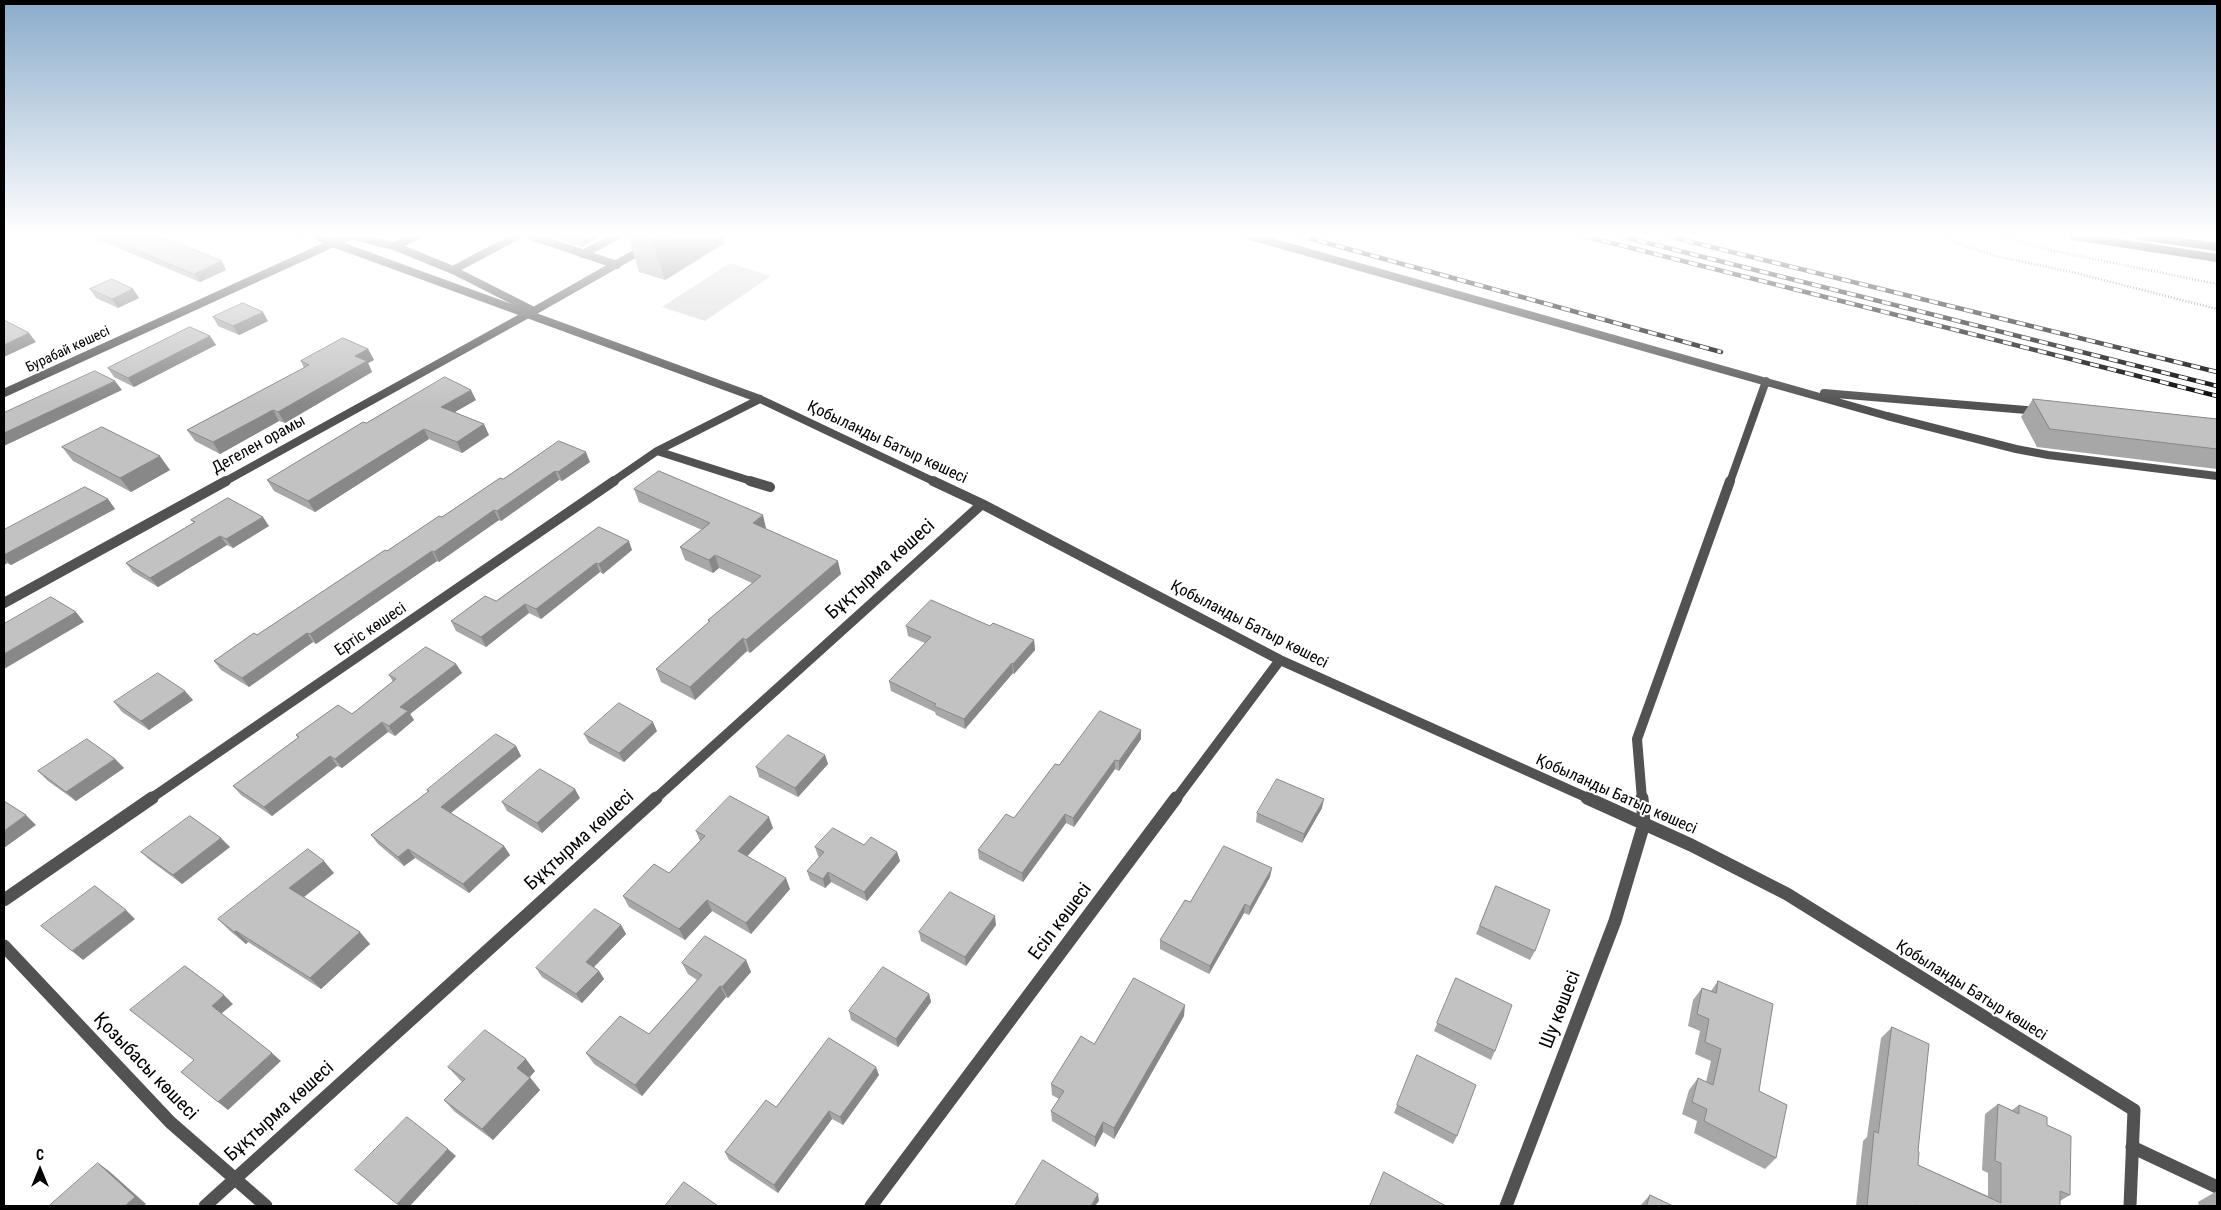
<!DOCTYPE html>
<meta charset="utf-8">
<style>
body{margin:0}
#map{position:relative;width:2221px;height:1210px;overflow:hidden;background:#fff;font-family:"Roboto Condensed",sans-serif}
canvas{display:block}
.frame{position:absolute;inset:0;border:5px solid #000;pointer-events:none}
.north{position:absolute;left:15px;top:1145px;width:50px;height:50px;-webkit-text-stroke:4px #fff;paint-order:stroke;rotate:0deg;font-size:14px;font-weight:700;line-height:20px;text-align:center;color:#000}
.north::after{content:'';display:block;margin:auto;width:18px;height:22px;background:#000;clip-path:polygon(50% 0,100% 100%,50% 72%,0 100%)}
</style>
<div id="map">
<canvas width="2221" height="1210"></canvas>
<div class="frame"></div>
<div class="north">С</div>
</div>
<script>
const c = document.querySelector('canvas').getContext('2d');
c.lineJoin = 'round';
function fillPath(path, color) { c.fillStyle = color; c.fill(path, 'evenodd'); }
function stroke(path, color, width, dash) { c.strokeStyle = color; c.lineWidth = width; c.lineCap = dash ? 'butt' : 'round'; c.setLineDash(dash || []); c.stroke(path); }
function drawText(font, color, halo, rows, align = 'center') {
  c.font = font + ' "Roboto Condensed",sans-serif'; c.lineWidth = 4; c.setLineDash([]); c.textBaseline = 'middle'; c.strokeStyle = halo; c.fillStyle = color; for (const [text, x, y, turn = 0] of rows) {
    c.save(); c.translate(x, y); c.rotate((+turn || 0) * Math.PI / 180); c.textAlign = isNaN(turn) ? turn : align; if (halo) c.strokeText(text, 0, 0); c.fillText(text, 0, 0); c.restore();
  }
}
fillPath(new Path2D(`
 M730,263L771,276L705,321L662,307Z`), '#d9d9d9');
stroke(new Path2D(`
 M291,236L301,241
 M1936,236L1995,256L2072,272L2217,309
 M1999,236L2050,250L2217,284`), '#747474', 2.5, [1, 2]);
stroke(new Path2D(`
 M354,236L394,246L417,236
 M531,236L617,265
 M1250,236L1887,416L2016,449L2048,455L2217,476
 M333,243L350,236
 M394,246L453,270L534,311L666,236
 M583,254L617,236
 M453,270L517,236
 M1824,393L2038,411
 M1730,482L1766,381`), '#525252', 8);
stroke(new Path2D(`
 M1642,799L1637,739L1730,481`), '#525252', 10);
stroke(new Path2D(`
 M1642,798L1644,824
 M2132,1147L2217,1187`), '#525252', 13);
stroke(new Path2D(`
 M333,243L760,399L935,482
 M657,451L760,399
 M224,482L528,314
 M612,482L657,451L754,482`), '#525252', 8);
stroke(new Path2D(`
 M750,481L770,487
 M933,481L982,504L1280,660L1590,799
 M4,603L226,481
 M150,799L614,481
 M655,799L982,504
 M1176,799L1280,660`), '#525252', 10);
stroke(new Path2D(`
 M1587,798L1691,845L1787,894L2134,1110L2130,1206
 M4,900L152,798
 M4,946L170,1122L266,1206
 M205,1206L656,798
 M871,1206L1176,798
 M1506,1206L1615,921L1644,824`), '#525252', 13);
stroke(new Path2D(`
 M317,236L333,243
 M4,393L333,243`), '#525252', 8);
stroke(new Path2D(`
 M2074,236L2217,258
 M2139,236L2217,247`), '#1f1f1f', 8);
const rail = new Path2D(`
 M1301,236L1721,352
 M1584,236L2217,396
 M1620,236L2217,386
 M1667,236L2217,372`);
stroke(rail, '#000', 4.5);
stroke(rail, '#fff', 3, [9]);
fillPath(new Path2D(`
 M89,236H160L226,270L200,282Z
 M557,236H601L582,247L558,239Z
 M628,236H723L725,243L665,280L639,272Z
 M90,289H133L139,298L118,308L96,298Z
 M213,317L268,321L239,335L218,326Z
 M210,336L216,345L134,387L114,377L108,368Z
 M368,349L374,360L368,363L372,372L285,423L279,421L220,454L195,441L187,430L304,368L301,361Z
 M2033,399L2217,419V469L2037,447L2021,417Z
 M476,400L455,412L489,435L462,453L429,439L315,512L274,491L267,480Z
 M62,447L170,470L131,492L73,461Z
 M590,462L562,481L559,480L501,521L499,520L439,562L437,561L316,644L313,642L249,687L221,670L214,661L257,635L387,551L503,479Z
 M634,489L766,528L765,529L841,574L750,653L747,651L695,700L661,682L656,669L709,623L708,620L752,583L719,568L713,573L685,560L680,547L702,530L639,502Z
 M108,499L115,509L11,565L7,563L4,565V530Z
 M191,520L269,526L233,548L227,545L158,587L133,572L126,563L194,523Z
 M599,527L632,550L603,574L600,572L541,619L529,613L486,647L456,631L451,621L496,601Z
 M906,626H990L1034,640L1035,650L1014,674L1013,673L965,729L936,715L935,712L891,691L889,681L925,643L908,636Z
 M456,664L462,673L410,714L414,720L395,736L388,732L342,768L337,766L272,816L241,795L233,786L298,738L296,735L352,714L393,682L389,675Z
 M193,700L149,730L122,712L114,702Z
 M657,731L624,762L589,743L584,734Z
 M1141,739L1119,771L1115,769L1074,827L1066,823L1023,882L979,859L978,850L1014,818L1059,765Z
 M516,746L521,756L451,813L504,846L510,855L469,893L415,858L404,866L378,844L371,835L428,792L427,790Z
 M825,755L828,764L798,797L759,777L756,767Z
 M115,759L124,768L76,801L48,781L38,771Z
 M580,798L542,833L507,811L502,802Z
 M1322,808L1302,843L1256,822L1257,813Z
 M773,828L747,856L790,889L751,934L712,911L685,940L629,907L623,896L669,873L700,841L696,831Z
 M864,845L897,852L900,861L867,901L831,882L825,888L810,880L807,871L819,857L818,856L815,847Z
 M230,847L182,884L151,861L141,852Z
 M334,873L304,897L370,944L321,989L248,942L246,944L230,931L218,919Z
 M1270,877L1249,915L1244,913L1209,974L1160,949V940L1190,902Z
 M1496,886L1535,951L1530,960L1476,934Z
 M621,925L626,934L594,967L599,971L604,979L582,1003L542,977L536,968Z
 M996,925L966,966L921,941L919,932Z
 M746,960L751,972L728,998L726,997L642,1096L594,1064L586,1053L649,1034L697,980L688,974L682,963Z
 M1456,978L1495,1051L1491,1060L1434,1031Z
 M1718,981L1759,1091L1776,1158L1765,1169L1694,1133L1697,1121L1682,1114L1689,1090L1698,1078L1706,1082L1711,1061L1695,1054L1700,1031L1688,1026L1693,1000L1702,988L1711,991Z
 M929,994L931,1002L898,1047L851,1020L849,1011Z
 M1184,1016L1114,1139L1103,1132L1095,1147L1052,1121L1051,1111L1059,1099L1052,1095L1051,1084L1094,1044Z
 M1892,1027L1918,1151V1165L1988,1196V1173L1982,1170L1985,1114L1998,1104L2012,1110L2019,1105L2047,1125L2070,1195L2060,1201V1206H1856L1863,1141L1867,1137L1881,1038Z
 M1417,1055L1457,1136L1453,1144L1394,1113Z
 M448,1067L535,1071L530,1077L540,1090L493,1140L455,1112L444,1100L462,1082L459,1079Z
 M879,1075L843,1125L832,1119L778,1193L729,1160L725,1152L776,1107Z
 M2217,1191V1206H2199L2198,1202Z
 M1650,1195L1673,1206H1640Z`), '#a7a7a7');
fillPath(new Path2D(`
 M578,236H601L582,247Z
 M655,236H723L725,243L665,280L652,238Z
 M222,261L226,270L200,282L194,274Z
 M133,289L139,298L118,308L112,299Z
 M263,312L268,321L239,335L233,326Z
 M29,333L36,342L4,357V345Z
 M210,336L216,345L134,387L128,378Z
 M368,349L374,360L368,363L372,372L285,423L278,412L355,356Z
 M115,381L122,390L4,446V433Z
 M471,390L476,400L446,417L441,407Z
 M273,410L279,421L220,454L213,442Z
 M484,424L489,435L462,453L457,442Z
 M424,429L429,439L315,512L308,501Z
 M586,452L590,462L562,481L558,472Z
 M160,456L170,470L131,492L120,478Z
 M555,471L559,480L501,521L497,511Z
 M108,499L115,509L11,565L4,558V555Z
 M494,510L499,520L439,562L434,552Z
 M763,515L766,528L756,536L753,523Z
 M263,517L269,526L233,548L226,539Z
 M220,536L227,545L158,587L150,578Z
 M629,541L632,550L603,574L599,564Z
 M432,551L437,561L316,644L310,634Z
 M715,555L719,568L713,573L709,560Z
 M4,559L7,563L4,565Z
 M838,561L841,574L750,653L746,640Z
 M596,563L600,572L541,619L536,609Z
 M525,604L529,613L486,647L481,637Z
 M76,612L84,622L4,669V654Z
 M307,633L313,642L249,687L242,678Z
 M743,638L747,651L695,700L690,687Z
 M1034,640L1035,650L1014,674L1013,664Z
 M1012,663L1013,673L965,729L964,719Z
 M456,664L462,673L410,714L414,720L395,736L389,726L400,707Z
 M185,691L193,700L149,730L141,721Z
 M382,722L388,732L342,768L335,759Z
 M653,722L657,731L624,762L619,753Z
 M1141,730V739L1119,771V761Z
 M516,746L521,756L447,816L441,807Z
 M825,755L828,764L798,797L795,788Z
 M330,756L337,766L272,816L264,807Z
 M115,759L124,768L76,801L66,792Z
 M1115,760V769L1074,827L1073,818Z
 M575,789L580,798L542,833L537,823Z
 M1324,799L1322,808L1302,843L1304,834Z
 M1065,814L1066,823L1023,882L1022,873Z
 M26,815L36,825L4,848V831Z
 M769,817L773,828L742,862L738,851Z
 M221,838L230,847L182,884L173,875Z
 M504,846L510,855L469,893L463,884Z
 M408,849L415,858L404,866L398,857Z
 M897,852L900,861L867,901L864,892Z
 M324,861L334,873L300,900L289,888Z
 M1272,868L1270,877L1249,915L1250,907Z
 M828,872L831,882L825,888L823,879Z
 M786,878L790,889L751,934L746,923Z
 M707,900L712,911L685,940L679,929Z
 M1245,904L1244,913L1209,974L1210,966Z
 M126,910L135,919L83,960L72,951Z
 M995,916L996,925L966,966L965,957Z
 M621,925L626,934L591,970L586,962Z
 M236,931L248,942L246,944L234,932Z
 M360,932L370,944L321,989L310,978Z
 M746,960L751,972L728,998L722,987Z
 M599,971L604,979L582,1003L576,994Z
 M720,986L726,997L642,1096L635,1085Z
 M929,994L931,1002L898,1047L896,1039Z
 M224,995L233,1004L221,1014L212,1006Z
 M1185,1005L1184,1016L1114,1139V1128Z
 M272,1053L281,1061L228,1110L218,1102Z
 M526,1059L535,1071L527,1080L517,1068Z
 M876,1067L879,1075L843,1125L840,1117Z
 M530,1078L540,1090L493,1140L482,1129Z
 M829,1111L832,1119L778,1193L774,1185Z
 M1103,1122V1132L1095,1147V1137Z
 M448,1149L456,1156L410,1206H399L397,1204Z
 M98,1163L109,1171L146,1204L144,1206H125Z
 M1098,1194L1099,1201L1095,1206H1091Z`), '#888');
const building = new Path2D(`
 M103,236H160L222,261L194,274Z
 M112,279L133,289L112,299L90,289Z
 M243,303L263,312L233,326L213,317Z
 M4,320L29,333L4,345Z
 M190,327L210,336L128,378L108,368Z
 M343,338L368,349L355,356L367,361L278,412L273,410L213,442L187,430L309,365L301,361Z
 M95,371L115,381L4,433V413Z
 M445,377L471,390L441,407L484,424L457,442L424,429L308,501L267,480L363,422L366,423Z
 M2033,399L2217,419V449L2050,429Z
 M102,427L160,456L120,478L62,447Z
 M559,441L586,452L558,472L555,471L497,511L494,510L434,552L432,551L310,634L307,633L242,678L214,661L254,633L257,635L385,550L387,551L439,516L442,517L500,478L503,479Z
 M659,471L763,515L753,523L838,561L746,640L743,638L690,687L656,669L710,621L708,620L761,576L715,555L709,560L680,547L710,523L634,489Z
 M85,487L108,499L4,555V530Z
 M228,498L263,517L226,539L220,536L150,578L126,563L195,522L191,520Z
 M599,527L629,541L599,564L596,563L536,609L525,604L481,637L451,621L485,596L496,601Z
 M51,597L76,612L4,654V624Z
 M931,600L990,626L993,623L1034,640L1013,664L1012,663L964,719L934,706L936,704L889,681L931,637L906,626Z
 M426,647L456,664L400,707L408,711L389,726L382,722L335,759L330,756L264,807L233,786L299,737L296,735L338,705L352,714L396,679L389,675Z
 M158,673L185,691L141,721L114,702Z
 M619,703L653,722L619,753L584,734Z
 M1100,711L1141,730L1119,761L1115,760L1073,818L1065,814L1022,873L978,850L1006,814L1014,818L1055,764L1059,765Z
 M496,734L516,746L441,807L504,846L463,884L408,849L398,857L371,835L429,791L427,790Z
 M788,735L825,755L795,788L756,767Z
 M87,739L115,759L66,792L38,771Z
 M540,769L575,789L537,823L502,802Z
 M1277,779L1324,799L1304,834L1257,813Z
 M730,796L769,817L738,851L786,878L746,923L707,900L679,929L623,896L654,864L669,873L705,836L696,831Z
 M4,801L26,815L4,831Z
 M190,816L221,838L173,875L141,852Z
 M833,828L864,845L871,837L897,852L864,892L828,872L823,879L807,871L824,852L815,847Z
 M1224,846L1272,868L1250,907L1245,904L1210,966L1160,940L1185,900L1190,902Z
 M308,849L324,861L289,888L360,932L310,978L236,931L234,932L218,919Z
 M95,886L126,910L72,951L41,926Z
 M1496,886L1550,910L1535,951L1480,926Z
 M950,892L995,916L965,957L919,932Z
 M595,909L621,925L586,962L599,971L576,994L536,968Z
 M705,936L746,960L722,987L720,986L635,1085L586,1053L620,1016L649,1034L702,975L682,963Z
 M185,966L224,995L212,1006L272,1053L218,1102L181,1072L194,1060L130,1010Z
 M883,967L929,994L896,1039L849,1011Z
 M1134,978L1185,1005L1114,1128L1103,1122L1095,1137L1051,1111L1064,1091L1051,1084L1081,1036L1094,1044Z
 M1456,978L1512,1005L1495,1051L1437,1023Z
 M1718,981L1773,1004L1759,1091L1787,1105L1776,1158L1704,1121L1707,1109L1692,1102L1698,1078L1713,1085L1721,1049L1705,1042L1709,1019L1697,1014L1702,988L1716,993Z
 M1892,1027L1929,1044L1918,1151L1919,1152L1918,1165L2001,1203V1163L1995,1161L1998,1104L2019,1114V1105L2047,1117V1125L2071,1136L2070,1195L2060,1191V1206H1919L1916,1205V1206H1867L1874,1131L1878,1133Z
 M485,1030L526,1059L517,1068L530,1078L482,1129L444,1100L465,1079L448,1067Z
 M829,1038L876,1067L840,1117L829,1111L774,1185L725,1152L766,1100L776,1107Z
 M1417,1055L1476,1085L1457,1136L1397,1105Z
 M407,1117L448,1149L397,1204L355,1170Z
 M1043,1160L1098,1194L1091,1206H1015Z
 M98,1163L135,1197L125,1206H49Z
 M1384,1172L1446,1206H1370Z
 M684,1182L718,1206H665Z
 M1650,1195L1673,1206H1647Z`);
fillPath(building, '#c2c2c2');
stroke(building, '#888', 1);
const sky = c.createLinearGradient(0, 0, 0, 405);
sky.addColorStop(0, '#8baccb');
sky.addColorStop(0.58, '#fff');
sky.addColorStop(1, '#ffffff00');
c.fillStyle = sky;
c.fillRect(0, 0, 2221, 405);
drawText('14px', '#000', '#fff', [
 ["Бурабай көшесі",68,350,-25]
]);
drawText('16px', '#000', '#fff', [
 ["Қобыланды Батыр көшесі",887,443,25],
 ["Дегелен орамы",259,445,-29],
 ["Қобыланды Батыр көшесі",1249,625,27],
 ["Ертіс көшесі",371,630,-34],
 ["Қобыланды Батыр көшесі",1616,795,24],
 ["Қобыланды Батыр көшесі",1971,991,32]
]);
drawText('19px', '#000', '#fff', [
 ["Бұқтырма көшесі",881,570,-42],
 ["Бұқтырма көшесі",580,841,-42],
 ["Есіл көшесі",1061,922,-53],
 ["Шу көшесі",1561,1010,-69],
 ["Қозыбасы көшесі",145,1067,46],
 ["Бұқтырма көшесі",280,1112,-42]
]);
</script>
